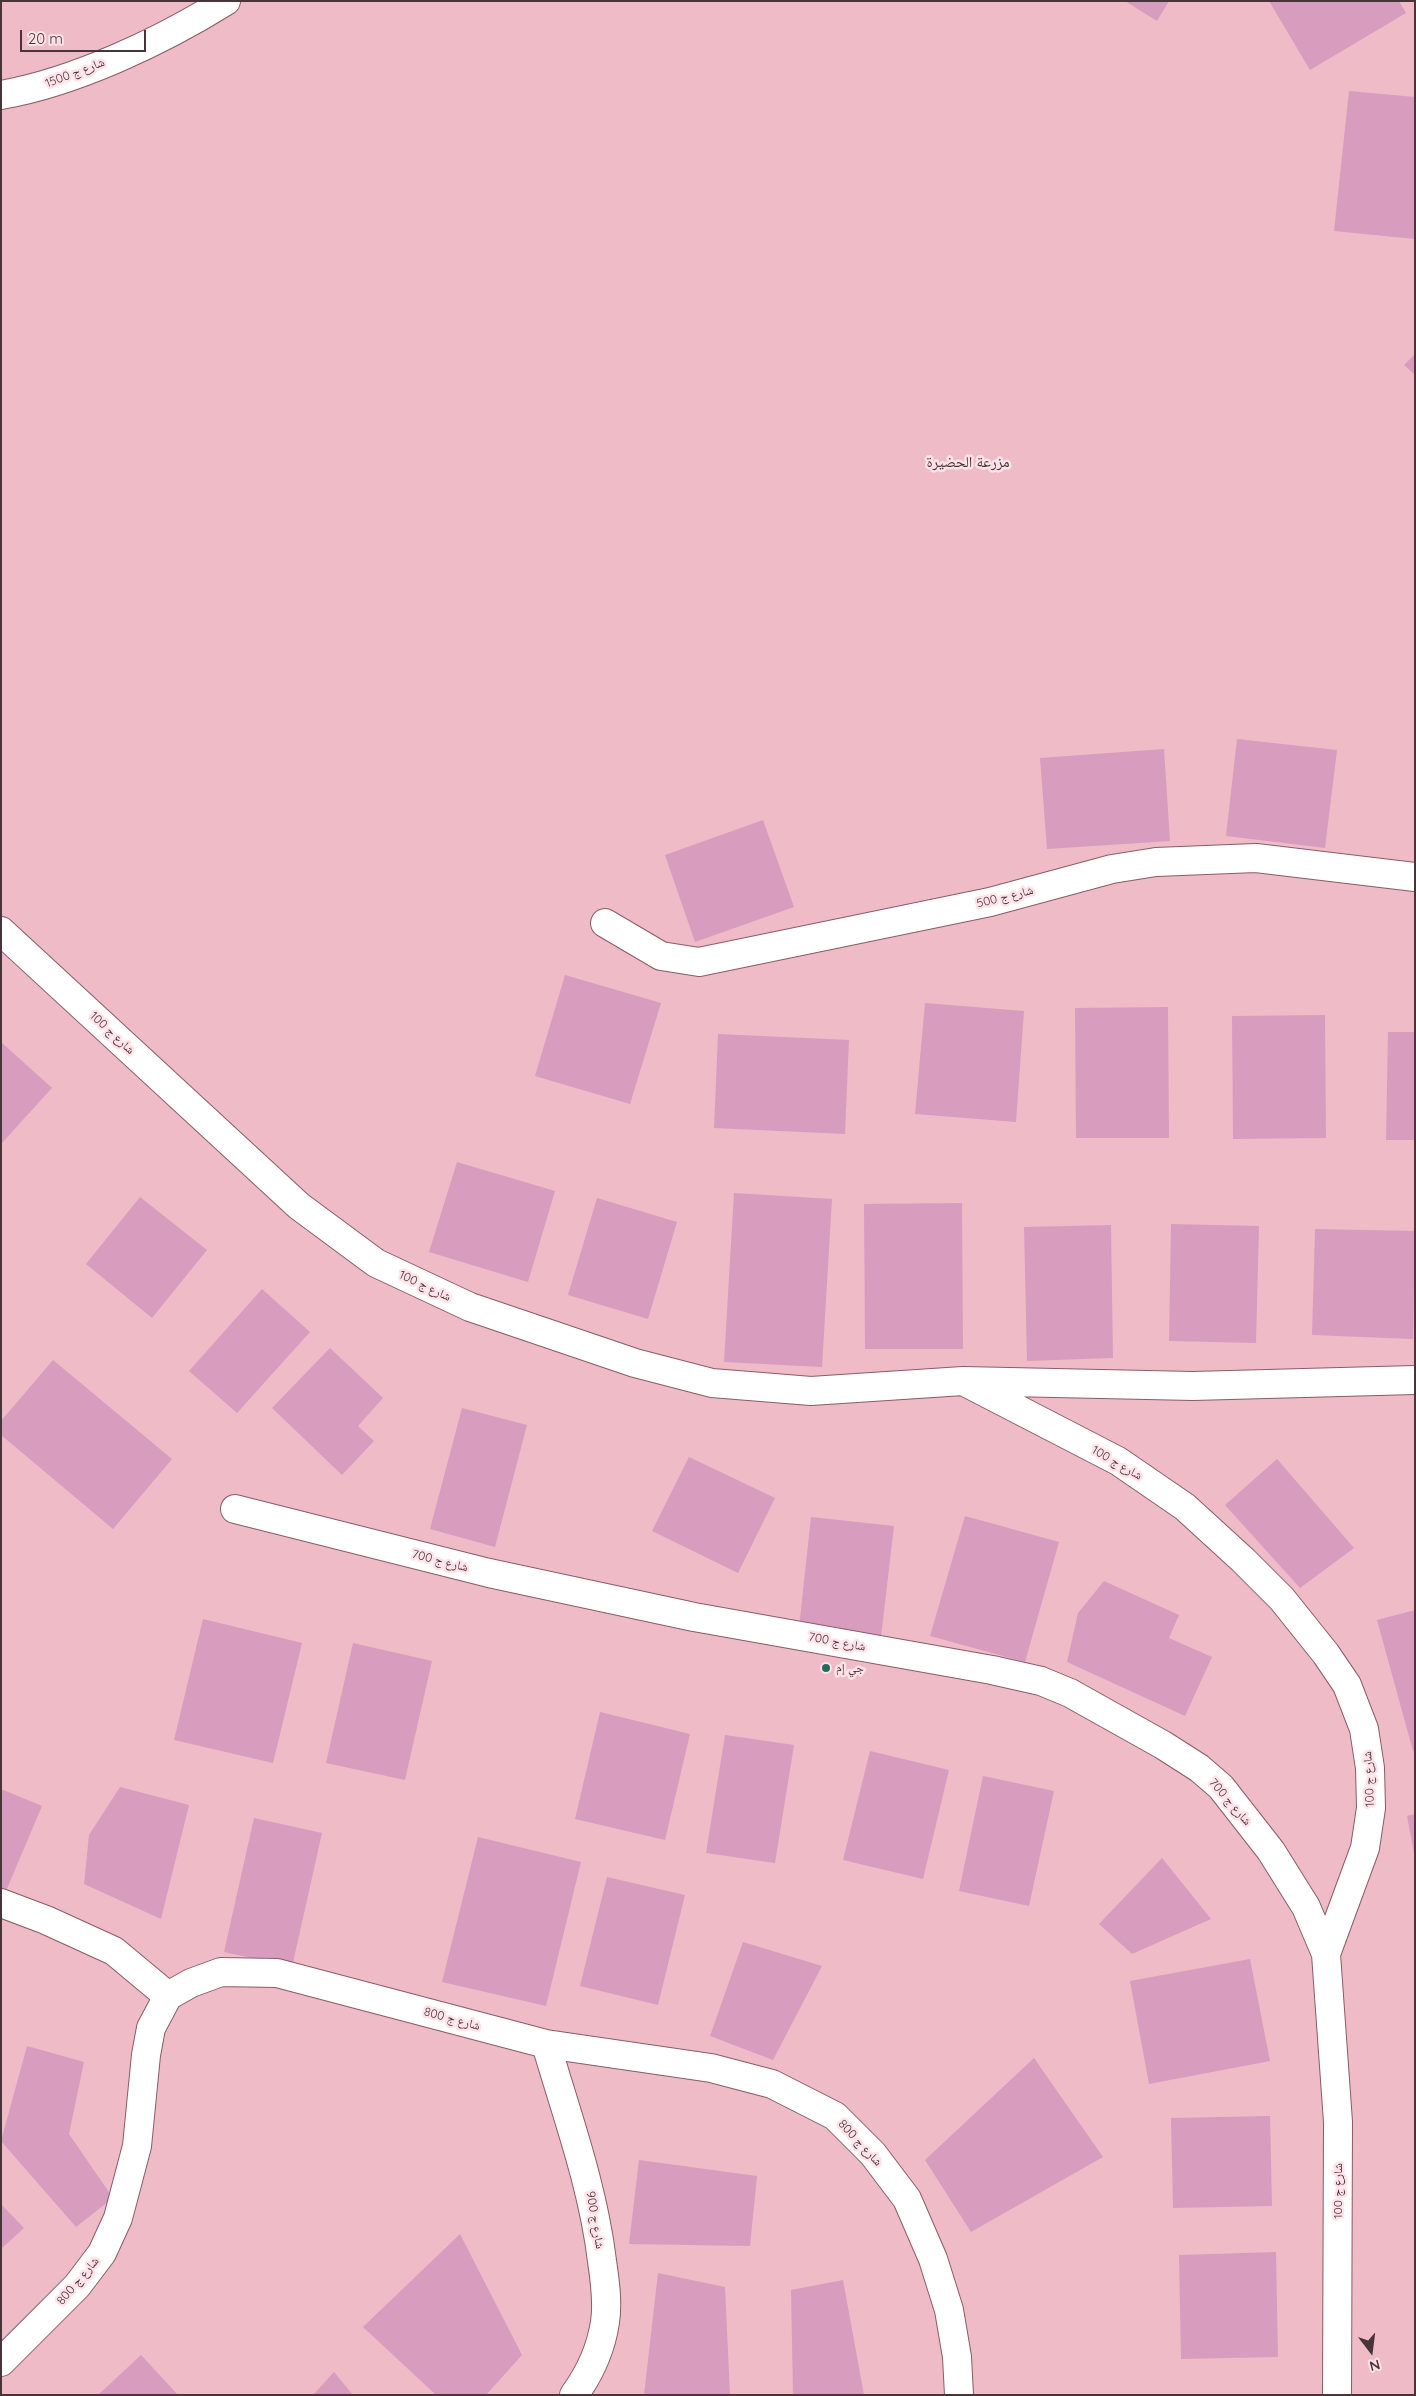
<!DOCTYPE html>
<meta charset="utf-8">
<style>
body{margin:0}
#map{position:relative;width:1416px;height:2396px;overflow:hidden;background:#efbbc7;font-family:Quicksand,sans-serif}
canvas{display:block}
.frame{position:absolute;inset:0;border:2px solid #493439;pointer-events:none}
.north{position:absolute;left:1346px;top:2326px;width:50px;height:50px;-webkit-text-stroke:4px #ffe3e9;paint-order:stroke;rotate:165deg;font-size:14px;font-weight:700;line-height:20px;text-align:center;color:#493439}
.north::after{content:'';display:block;margin:auto;width:18px;height:22px;background:#493439;clip-path:polygon(50% 0,100% 100%,50% 72%,0 100%)}
.scale{position:absolute;left:20px;top:30px;width:126px;height:22px;box-sizing:border-box;border:2px solid #493439;border-top:0;padding-left:6px;font-size:15px;line-height:18px;white-space:nowrap;color:#493439;-webkit-text-stroke:4px #ffe3e9;paint-order:stroke}
</style>
<div id="map">
<canvas width="1416" height="2396"></canvas>
<div class="frame"></div>
<div class="north">N</div>
<div class="scale">20 m</div>
</div>
<script>
const c = document.querySelector('canvas').getContext('2d');
c.lineJoin = 'round';
function fillPath(path, color) { c.fillStyle = color; c.fill(path, 'evenodd'); }
function stroke(path, color, width, dash) { c.strokeStyle = color; c.lineWidth = width; c.lineCap = dash ? 'butt' : 'round'; c.setLineDash(dash || []); c.stroke(path); }
function drawText(font, color, halo, rows, align = 'center') {
  c.font = font + ' Quicksand,"Noto Naskh Arabic",sans-serif'; c.lineWidth = 5; c.setLineDash([]); c.textBaseline = 'middle'; c.strokeStyle = halo; c.fillStyle = color; for (const [text, x, y, turn = 0] of rows) {
    c.save(); c.translate(x, y); c.rotate((+turn || 0) * Math.PI / 180); c.textAlign = isNaN(turn) ? turn : align; if (halo) c.strokeText(text, 0, 0); c.fillText(text, 0, 0); c.restore();
  }
}
fillPath(new Path2D(`
 M1125,1H1169L1157,21Z
 M1269,1H1399L1406,13L1310,70Z
 M1349,91L1415,97V239L1334,231Z
 M1415,354V375L1404,365Z
 M1237,739L1337,750L1325,848L1226,836Z
 M1164,749L1170,841L1047,849L1040,758Z
 M763,820L794,907L695,942L665,855Z
 M565,975L661,1003L630,1104L535,1076Z
 M925,1003L1024,1011L1016,1122L915,1114Z
 M1168,1007L1169,1138H1076L1075,1008Z
 M1325,1015L1326,1138L1233,1139L1232,1016Z
 M1388,1032H1415V1140H1386Z
 M718,1034L849,1040L845,1134L714,1128Z
 M1,1042L52,1088L1,1144Z
 M457,1162L555,1191L528,1282L429,1252Z
 M734,1193L832,1199L822,1367L724,1362Z
 M140,1197L207,1250L152,1318L86,1264Z
 M597,1198L677,1222L648,1319L568,1295Z
 M962,1203L963,1349H865L864,1204Z
 M1171,1224L1259,1226L1256,1343L1169,1341Z
 M1111,1225L1113,1358L1027,1361L1024,1227Z
 M1315,1229L1415,1231L1413,1339L1312,1335Z
 M262,1289L310,1332L237,1413L189,1371Z
 M330,1348L383,1398L358,1426L374,1441L342,1475L272,1408Z
 M53,1360L172,1459L113,1529L1,1435V1421Z
 M462,1408L527,1425L495,1547L430,1529Z
 M689,1457L775,1498L738,1573L652,1531Z
 M1277,1459L1354,1548L1300,1588L1225,1505Z
 M965,1516L1059,1542L1025,1662L930,1636Z
 M811,1517L894,1526L881,1637L799,1628Z
 M1104,1581L1179,1615L1169,1638L1212,1657L1185,1716L1067,1662L1078,1613Z
 M1415,1610V1750L1413,1751L1377,1620Z
 M203,1619L302,1643L273,1763L174,1740Z
 M353,1643L432,1661L405,1780L326,1763Z
 M600,1712L690,1734L665,1840L575,1819Z
 M725,1735L794,1745L775,1863L706,1853Z
 M870,1751L949,1770L923,1879L843,1860Z
 M983,1776L1054,1791L1029,1906L959,1891Z
 M120,1787L189,1805L161,1919L84,1884L89,1835Z
 M1,1789L42,1806L6,1891L1,1889Z
 M1415,1814V1853H1414L1407,1816Z
 M254,1818L322,1833L292,1967L224,1952Z
 M478,1837L581,1862L546,2006L442,1982Z
 M1162,1858L1211,1919L1132,1954L1099,1924Z
 M607,1877L685,1895L658,2005L580,1986Z
 M743,1942L822,1966L773,2060L710,2036Z
 M1250,1959L1270,2061L1149,2084L1130,1981Z
 M27,2046L84,2062L69,2134L113,2198L76,2227L1,2141Z
 M1034,2058L1103,2157L971,2232L925,2160Z
 M1270,2116L1272,2206L1173,2208L1171,2118Z
 M639,2160L757,2176L750,2246L629,2244Z
 M1,2204L24,2228L1,2249Z
 M460,2234L522,2355L486,2395H436L363,2327Z
 M1276,2252L1278,2357L1181,2359L1179,2255Z
 M658,2273L725,2287L730,2395H644Z
 M843,2280L864,2395H793L791,2290Z
 M141,2355L178,2395H98Z
 M334,2372L353,2395H313Z`), '#d89cbf');
const minor = new Path2D(`
 M1,95C75,82 162,41 226,1
 M605,923L661,956L699,962L990,902L1112,869L1156,862L1256,858L1415,877
 M1,931L299,1206L376,1263L470,1307L635,1363L712,1383L811,1391L963,1381L1193,1386L1415,1380
 M967,1383L1118,1461L1185,1507L1243,1560L1282,1599L1326,1654L1347,1685L1364,1729L1370,1768L1371,1808L1365,1848L1326,1954L1338,2122L1337,2395
 M235,1509L489,1573L694,1617L992,1670L1041,1681L1070,1693L1163,1745L1199,1768L1221,1787L1271,1851L1306,1907L1326,1954
 M1,1903L46,1920L114,1951L168,1996
 M546,2044C567,2116 593,2186 602,2261C605,2281 608,2303 605,2322C601,2349 590,2373 574,2395
 M1,2362L77,2286L102,2253L118,2218L137,2146L146,2055L151,2028L168,1996L191,1983L221,1972L277,1973L546,2044L711,2068L772,2084L835,2116L873,2154L907,2199L933,2259L949,2310L957,2357L959,2395`);
stroke(minor, '#8a5c67', 30);
stroke(minor, '#fff', 28);
for (const [x, y, r, color] of [
 [826,1668,5,"#216a60"]
]) { const dot = new Path2D(); dot.arc(x, y, r, 0, 2 * Math.PI); c.fillStyle = color; c.fill(dot); stroke(dot, '#ffe3e9', 2); }
drawText('12px', '#493439', '#ffe3e9', [
 ["شارع ج 1500",75,73,-21],
 ["شارع ج 500",1005,897,-14],
 ["شارع ج 100",112,1033,43],
 ["شارع ج 100",425,1286,25],
 ["شارع ج 100",1117,1463,30],
 ["شارع ج 700",440,1561,14],
 ["شارع ج 700",837,1642,10],
 ["شارع ج 100",1369,1779,-93],
 ["شارع ج 700",1230,1802,49],
 ["شارع ج 800",452,2019,15],
 ["شارع ج 800",860,2143,47],
 ["شارع ج 100",1338,2191,-90],
 ["شارع ج 900",595,2220,80],
 ["شارع ج 800",78,2281,-50]
]);
drawText('12px', '#493439', '#ffe3e9', [
 ["جي إم",836,1668]
], 'left');
drawText('15px', '#493439', '#ffe3e9', [
 ["مزرعة الحضيرة",968,462]
]);
</script>
